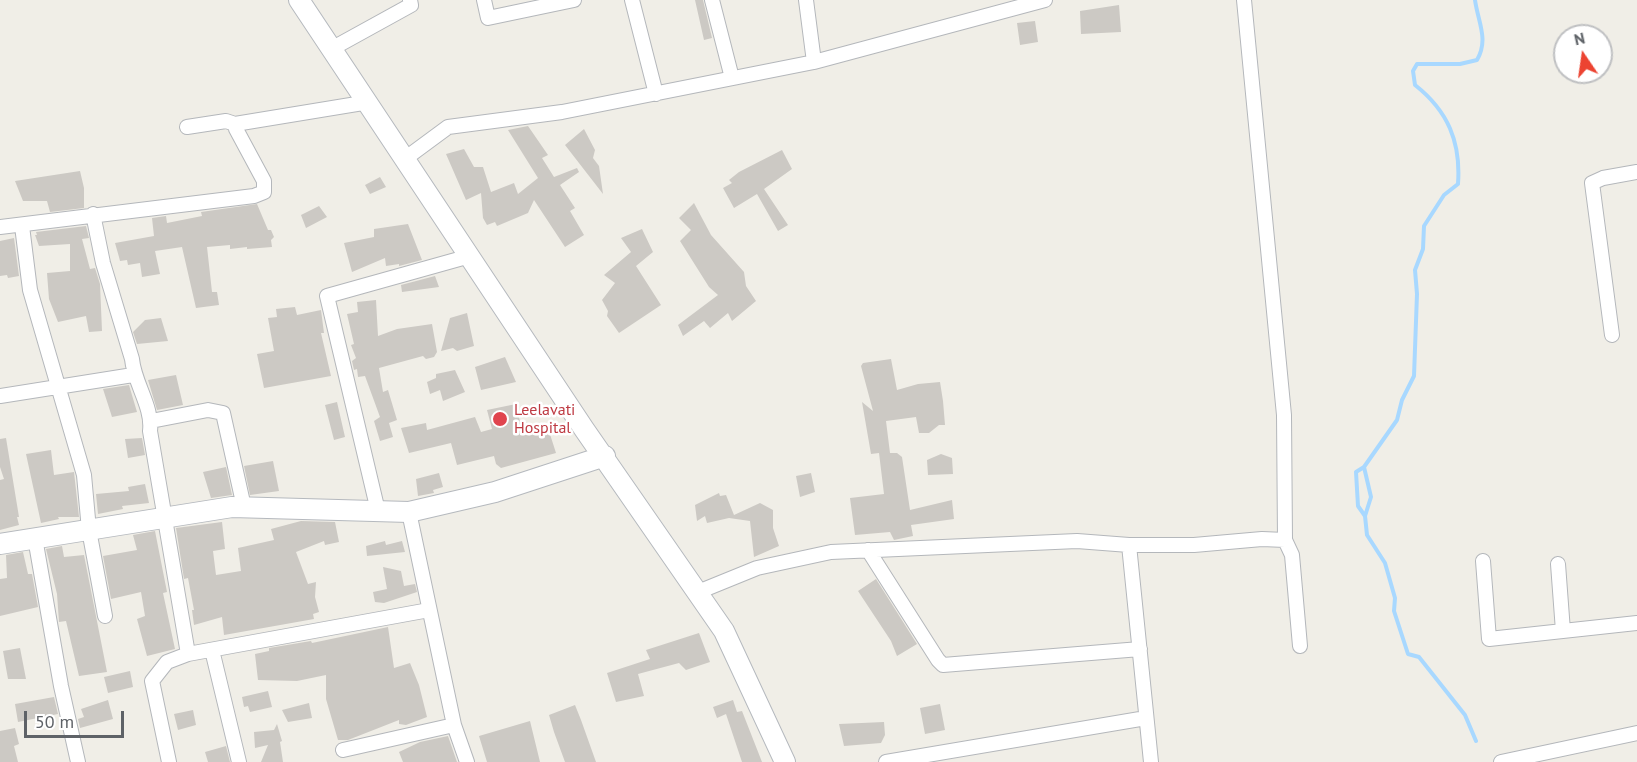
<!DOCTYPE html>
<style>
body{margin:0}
#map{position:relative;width:1637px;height:762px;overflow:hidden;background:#f0eee7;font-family:"PT Sans",sans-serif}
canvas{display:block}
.north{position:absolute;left:1553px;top:24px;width:60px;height:60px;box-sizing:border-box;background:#fff;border:2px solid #bfc0c2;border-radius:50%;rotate:347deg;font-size:16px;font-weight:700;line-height:24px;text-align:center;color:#5e6267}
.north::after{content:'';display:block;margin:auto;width:21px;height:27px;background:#ec4331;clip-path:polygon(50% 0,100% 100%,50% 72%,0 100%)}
.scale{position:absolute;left:24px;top:711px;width:100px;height:27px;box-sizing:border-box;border:3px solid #5e6267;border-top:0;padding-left:8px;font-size:18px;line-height:21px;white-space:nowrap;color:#5e6267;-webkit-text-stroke:4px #fff;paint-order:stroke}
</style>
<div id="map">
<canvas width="1637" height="762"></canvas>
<div class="north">N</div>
<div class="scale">50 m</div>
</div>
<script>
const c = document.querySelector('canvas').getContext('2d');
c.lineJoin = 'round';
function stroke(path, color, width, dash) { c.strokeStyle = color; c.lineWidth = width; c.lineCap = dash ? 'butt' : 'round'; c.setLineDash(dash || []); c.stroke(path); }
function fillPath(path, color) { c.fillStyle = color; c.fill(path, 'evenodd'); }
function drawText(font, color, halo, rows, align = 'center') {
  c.font = font + ' "PT Sans",sans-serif'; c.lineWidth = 5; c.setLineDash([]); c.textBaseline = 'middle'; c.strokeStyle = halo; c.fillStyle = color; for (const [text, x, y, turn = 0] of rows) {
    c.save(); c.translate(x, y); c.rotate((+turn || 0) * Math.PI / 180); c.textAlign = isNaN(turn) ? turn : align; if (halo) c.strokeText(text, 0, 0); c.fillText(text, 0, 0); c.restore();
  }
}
stroke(new Path2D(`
 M1475,0C1478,22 1489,39 1477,60L1460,64H1417L1413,71L1415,85C1448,111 1461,142 1458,184L1444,195L1424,226L1423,249L1415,270L1417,294L1414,376L1402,400L1397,420L1364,467L1356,472L1358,506L1365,516L1367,535L1385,563L1395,598L1394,611L1408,654L1419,657L1465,715L1476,741
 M1364,467L1371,497L1365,516`), '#a8d8ff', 4);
fillPath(new Path2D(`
 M695,0H703L712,38L704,40Z
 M1119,5L1121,32L1081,34L1080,11Z
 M1035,21L1038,42L1020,45L1017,23Z
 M528,126L548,155L542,158L554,177L577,168L579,172L560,185L575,208L570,211L584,235L565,247L534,200L528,213L497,226L495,222L487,225L483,218L481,193L466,200L446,154L464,149L474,167H483L491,192L514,183L518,194L538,178L508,130Z
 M584,129L595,150L593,158L599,166L603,194L565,145Z
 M782,150L792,169L764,189L788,225L778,231L757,194L734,208L723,188L732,183L729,180L739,172Z
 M80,171L84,188V208L50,212L47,201H23L15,181Z
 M380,177L386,187L370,194L365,185Z
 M694,203L711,235L744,272L746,286L756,301L732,321L728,313L710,328L704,321L683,336L678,325L718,295L709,287L680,241L691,230L679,218Z
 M257,204L268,230H271L274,237L271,240L272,247L247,249V247L230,249V245L207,247L212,292H217L219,305L196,308L182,247L155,251L160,274L142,277L140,263L128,265L127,260L120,261L119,257L115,243L154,236L152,218L166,216L167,223L202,216L201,212Z
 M319,206L327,217L306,228L301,215Z
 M408,224L422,260L399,266V264L386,266L385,258L352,272L344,243L374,237V229Z
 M86,226L89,238L82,239L90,269L95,268L100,284L102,331L89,332L86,316L58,322L49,299L47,273L70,271V244L39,246L35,235H37L36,232Z
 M642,229L653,252L636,266L661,305L619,333L607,316L608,311L602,300L615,283L604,275L631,252L621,238Z
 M14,238L19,276L8,278L7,275L0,276V241Z
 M435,276L439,287L402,292L401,285Z
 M376,300L378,336L397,329L432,324L437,352L434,357L426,359L423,356L379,368L383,392L388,390L397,420L389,423L393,437L380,441L374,421L380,417L365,376L358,377L357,369L354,370L352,361L356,358L351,345L354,344L347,314L358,312L357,302Z
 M295,307L297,315L321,310L324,333H321L331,376L264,388L257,354L274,351L268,318L277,317L276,309Z
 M467,313L474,346L457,351L453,348L441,351L450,318Z
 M161,318L168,341L137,344L133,332L145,320Z
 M505,357L516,382L481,390L475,367Z
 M891,359L897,390L918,384L940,382L943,401L945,425H939L929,433H919L916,417L886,421L890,453H897L902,457L910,510L952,500L954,519L911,525L913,536L894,540L890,532L855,535L850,498L884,494L879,453L871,454L862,402L873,411L861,366L863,363Z
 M455,370L465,392L443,401L440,390L430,394L427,382L436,378V374Z
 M176,375L183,405L157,410L148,380Z
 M129,385L137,412L112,417L103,389Z
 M337,402L345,437L334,440L325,405Z
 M516,404L523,435L548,428L556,453L501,468L496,464L494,456L457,465L451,443L409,453L401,428L426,423L427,430L475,417L481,432L492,429L487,410Z
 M6,438L19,517H17L19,525L0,530V480L4,479L0,467V439Z
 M142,438L145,455L128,458L125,439Z
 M51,450L54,475L74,472L79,517H58L59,519L41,523L26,454Z
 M941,454L952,458L953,474L928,475L927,460Z
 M273,461L279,491L250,495L244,466Z
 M226,467L232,495L211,498L203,472Z
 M439,473L443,487L433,490L434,493L418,496L416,479Z
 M811,473L815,492L800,497L796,476Z
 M145,484L149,503L122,506L123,509L98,514L96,494L129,491L128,487Z
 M719,493L720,496L726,495L734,515L760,503L773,510V528L779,546L754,557L750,521L729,518L707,523L705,516L697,521L695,505Z
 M301,521L335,522L339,542L325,545L324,541L296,552L308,584L316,582L315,597L319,612L313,614L314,619L224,635L222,617L194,625L192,610H194L188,578L184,579L176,528L222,522L225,549L213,551L216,575L241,571L238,548L274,540L271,529Z
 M155,531L167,592L163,593L175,649L147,656L137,619L145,616L141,592L111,599L103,556L137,550L133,535Z
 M385,541L386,545L402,541L405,552L367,556L366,546Z
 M62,546L64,557L84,555L107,672L79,676L66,621L59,622L57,594L46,549Z
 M23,552L28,574H32L38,607L0,616V579L7,578L6,555Z
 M383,567L401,571L404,586L415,584L417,592L384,603L375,602L373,592L387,589Z
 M876,579L917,644L897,656L891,641L858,591Z
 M388,627L394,668L410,663L419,685L427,717L406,725L399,724V720L348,740H338L326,699V675L297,681L258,680L255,654L269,651V648L311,641L312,643Z
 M699,633L710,662L686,670L679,663L638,674L644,696L616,702L607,673L650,659L646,650Z
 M20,648L26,679H8L3,651Z
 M130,671L133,687L108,693L104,677Z
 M268,691L272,707L250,712L248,706L244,707L242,697Z
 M54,697L58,714L18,722L15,704Z
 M108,700L113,719L80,728L78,719L84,717L81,709Z
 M733,700L737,712L742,711L762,762H742L726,714L717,718L713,707Z
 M309,703L312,718L288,722L282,710Z
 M940,704L945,730L925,734L920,708Z
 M575,705L581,720L596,762H565L554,732L549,715Z
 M193,710L196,725L178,730L174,714Z
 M530,721L540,762H487L479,736Z
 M884,722L885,735L881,743L844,746L839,724Z
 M277,724L282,741L280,742L283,762H261L268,745L255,748L254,732L274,730Z
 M15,728L19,744L14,746L18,762H0V731Z
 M448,736L457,762H403L399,752L420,742Z
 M226,746L230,762H208L205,752Z`), '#ccc9c4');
const street = new Path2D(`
 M484,0L488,18L574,0
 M632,0L656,94
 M712,0L732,78
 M806,0L814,62
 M1244,0L1284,415L1285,540
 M333,48L411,5L410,0
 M187,127L226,121L235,124L369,102
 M406,158L448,127L562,112L814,62L1045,0
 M93,214L103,263L132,359C134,383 153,407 150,431L188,654
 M22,226L30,290L84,475L89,530L105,616
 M0,227L254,196L264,192V181L236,129L235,124
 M1612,335L1592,183L1603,178L1637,172
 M0,396L133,375
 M151,421L208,410L223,413L244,507
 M378,511L327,296L470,256
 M409,512L454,725L467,762
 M35,538L61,686L78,762
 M1129,545L1151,762
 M868,550L938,660L943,665L1140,649
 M1483,561L1489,639L1637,623
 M1558,564L1563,631
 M698,592L757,568L831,552L1077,541L1129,545H1194L1262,539L1285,540L1292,555L1300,646
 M212,650L239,762
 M343,750L454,725
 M169,762L152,681L167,662L188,654L429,610
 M886,762L1146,718
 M1501,762L1637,733`);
const secondary = new Path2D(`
 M299,0L584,429L724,631L785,762
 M0,544L232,507L409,512L495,492L605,456`);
stroke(street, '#b4b7bb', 16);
stroke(secondary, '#b5b9be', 22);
stroke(street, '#fff', 14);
stroke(secondary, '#fff', 20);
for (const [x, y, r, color] of [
 [500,419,8,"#e0444e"]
]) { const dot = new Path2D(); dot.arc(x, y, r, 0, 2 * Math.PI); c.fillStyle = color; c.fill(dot); stroke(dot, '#fff', 2); }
drawText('16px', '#be3a42', '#fff', [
 ["Leelavati",514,410],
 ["Hospital",514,428]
], 'left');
</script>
